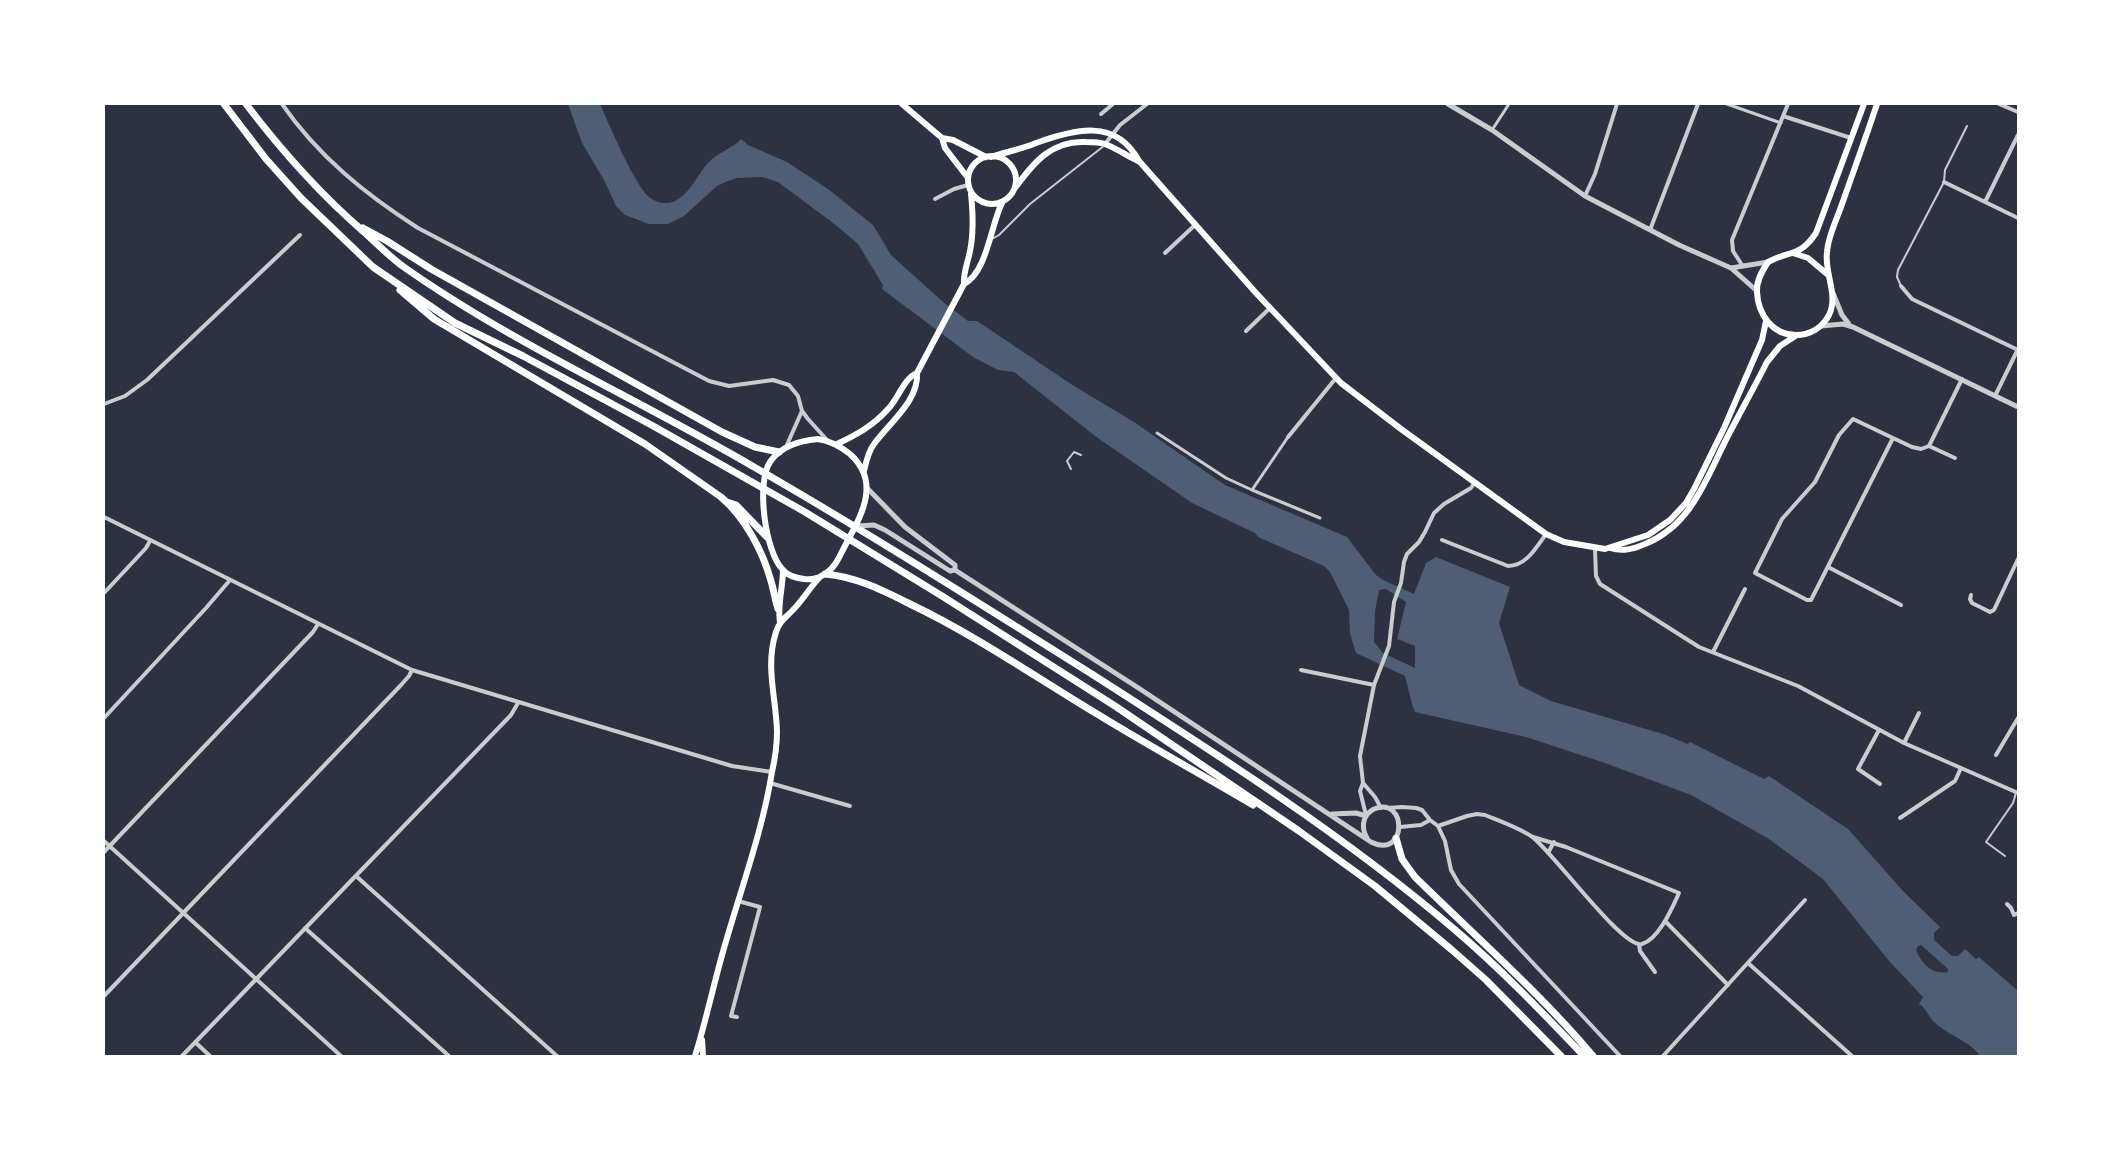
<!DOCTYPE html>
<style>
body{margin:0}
#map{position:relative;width:2122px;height:1160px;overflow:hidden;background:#2d3142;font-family:Commissioner,sans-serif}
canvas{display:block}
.frame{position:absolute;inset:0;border:105px solid #fff;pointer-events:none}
</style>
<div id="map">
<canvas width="2122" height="1160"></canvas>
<div class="frame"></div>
</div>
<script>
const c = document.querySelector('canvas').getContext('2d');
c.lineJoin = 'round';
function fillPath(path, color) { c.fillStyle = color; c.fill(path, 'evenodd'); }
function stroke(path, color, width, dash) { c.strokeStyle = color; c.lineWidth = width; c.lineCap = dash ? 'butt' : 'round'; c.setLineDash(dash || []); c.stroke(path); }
fillPath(new Path2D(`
 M568,104H600C609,124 634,184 649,197C656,203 667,205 675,201C690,194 697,175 708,163C718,152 732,149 741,139L748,145L787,162L828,189L873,225L891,255L942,301L968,321H977L1074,386L1134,422L1225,485L1347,537L1376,575L1383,580L1414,594L1426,563L1436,557L1510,587L1499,623L1519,685L1551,701L1663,734L1688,744L1690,742L1764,779L1769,776L1848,829L1904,892L1940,927L1934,933V940L1952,956H1958L1965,949L1976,959L1979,957L2018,991V1056H1980C1969,1040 1947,1035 1934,1022C1928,1016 1926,1008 1919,1004L1923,997L1889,961L1823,879L1769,839L1691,795L1605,763L1526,737L1415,712L1412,704L1405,676L1356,653L1350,634L1349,610L1330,572L1324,566L1258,537L1255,533L1192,503L1095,436L1014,372L998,370L973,357L882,289L883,285L858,244L837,226L778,182L762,177L737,178L728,181L717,186L684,216L668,224H649L625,215L616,206L604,180L582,143ZM1386,589L1406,602L1397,639L1415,646V668L1383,653L1374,642L1375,611L1379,590ZM1921,945L1948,969V972C1932,975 1922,964 1916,950L1918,946Z`), '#4f5d75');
stroke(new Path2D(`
 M992,239L999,235L1030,204L1105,145
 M1901,286L1897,277L1898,270L1944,182L1945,170L1967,126
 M1071,469L1067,461L1074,452L1081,455
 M2005,856L1986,842L2013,803L2016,793`), '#caccd0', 2);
stroke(new Path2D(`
 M1727,104L1781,123
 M1492,130L1509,104
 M1157,433L1226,478L1252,490
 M1288,437L1252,490L1320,518`), '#caccd0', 3);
stroke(new Path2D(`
 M282,104C318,156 365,194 418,228L709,381L729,386L773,380L789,385L798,396L802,411L808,419L827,440
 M1999,104L2018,112
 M1101,114L1113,104
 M1783,116L1851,138
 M1105,144L1120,125L1147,104
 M1944,182L2018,218
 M1585,196L1595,174L1617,104
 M935,199L954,189L968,185
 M1985,202L2018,135
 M1650,230L1698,104
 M1165,253L1195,225
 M1742,265L1733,251L1732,240L1788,104
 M1901,286L1912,299L2018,350
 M1246,331L1270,308
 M1995,396L2018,349
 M104,404L125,396L147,380L300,235
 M1288,437L1336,378
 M1893,438L1811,600H1807L1755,573L1782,519L1815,482L1839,435L1853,419L1912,447L1921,449L1929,446L1962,379
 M1929,446L1955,458
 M786,447L802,411
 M104,517L412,670L732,766L772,772
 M1442,540L1508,566C1526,566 1536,548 1546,534
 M1595,549L1596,576L1600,584L1699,647L1798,686L1904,743L2018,793
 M1828,567L1901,605
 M104,593L146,548L150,541
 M1971,595L1970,599L1972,603L1990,612L1994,610L2018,559
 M1713,652L1745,589
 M1301,670L1374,685
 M104,718L206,608L230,580
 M1879,730L1858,769L1880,784
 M1904,743L1919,713
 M1996,755L2018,718
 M770,783L850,806
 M1363,783L1375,797L1381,808
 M1387,808L1402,807L1416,808L1422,810L1430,820L1438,826L1445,841L1451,870L1459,884L1620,1056
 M1366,815L1360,791L1363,783L1360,756L1374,685L1389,646L1394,602L1401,583L1404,562L1407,554L1419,542L1425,532L1434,513L1444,504L1471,488L1475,482
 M1900,818L1955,781L1961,768
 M1438,826L1467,816L1477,814L1485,815C1500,821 1517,827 1531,836C1550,848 1623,950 1642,944C1659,939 1672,908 1679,893L1566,847L1533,837
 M1400,827L1421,825L1430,820
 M104,841L341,1056
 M104,852L313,632L318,624
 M1548,853L1554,842
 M356,876L557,1056
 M2007,904L2011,908L2014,915L2018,913
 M1665,921L1728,985
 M305,928L449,1056
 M1639,944L1640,951L1655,972
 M1748,963L1852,1056
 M104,996L401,685L409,676L412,670
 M737,1017L731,1016L760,907L738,901
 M195,1042L210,1056
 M182,1056L511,715L518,703
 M1663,1056L1805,900`), '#caccd0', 4);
stroke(new Path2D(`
 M1448,104L1492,130L1585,196L1679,245L1731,268L1757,291
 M1731,268L1768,262
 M1833,293L1842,315L1849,324
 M1821,326L1843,324L1853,327L2018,407
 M867,488L905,527L955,565V570
 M856,526L874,525L885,530L950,571L955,570L1140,689L1371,842C1408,860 1407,795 1374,809C1362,815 1361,828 1367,838
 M1332,814L1356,813L1366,816`), '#caccd0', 5);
stroke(new Path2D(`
 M902,104L942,138L953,140L986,157
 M1864,104L1816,233C1800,257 1791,250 1768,262C1762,271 1756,281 1757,292C1758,314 1772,335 1796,335C1810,335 1822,328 1829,315C1839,295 1824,273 1827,252C1828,236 1837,219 1842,204C1854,170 1866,137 1877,104
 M942,138L945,148L968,178
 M968 180a24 24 0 1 1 48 0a24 24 0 1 1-48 0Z
 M991,157C1006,152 1022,149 1036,143C1075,129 1116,118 1139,161L1256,293L1341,383L1401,429L1546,534L1564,542L1605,549L1648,535L1670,520L1686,503L1694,489L1724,428L1762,340L1766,321
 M1015,188C1034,162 1052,140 1086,142C1092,142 1099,142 1105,144C1116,148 1127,156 1138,161
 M1793,253L1808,258L1827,274
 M964,284C987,273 991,224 1002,203
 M818,439C831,441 840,446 850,454C881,482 862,514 846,544C840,555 836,567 825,574C819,578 811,580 804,579C796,578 788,576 783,570C765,552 756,483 770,462C781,446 799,441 818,439Z
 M837,444C856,435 873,426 888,409C898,399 904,378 917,373L964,284C963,273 968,262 970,251C974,232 973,213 971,194
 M864,471C866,462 868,452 874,444C889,423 919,401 917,373
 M1610,548C1623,552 1633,549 1645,544C1694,524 1707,475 1730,432C1742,409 1755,386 1767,362L1780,346L1797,335
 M780,622C777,605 783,588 783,570
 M702,1040L703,1056
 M695,1056C707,1018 715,977 727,938C743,883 763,828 772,772C775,759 777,744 777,731C776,697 765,666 776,632C779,622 785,618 792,611C803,600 810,587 821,576`), '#fff', 6);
stroke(new Path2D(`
 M224,104L266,159L301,198L373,267L455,323L523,356L655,427L805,512L942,596L1115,706L1299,831L1375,886L1452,950L1486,980L1561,1056
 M246,104C281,150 320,194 364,232C376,243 388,255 401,265C511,343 638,399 754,467C867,532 977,602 1087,671C1212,751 1340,832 1454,929C1500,968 1542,1012 1584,1056
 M363,228L387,241L431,269L722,432L755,447L779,452
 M400,290L434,319L645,444L721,497C745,517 763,552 771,581C774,591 775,600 778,609
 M727,502L736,505L767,537
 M825,574C857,577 882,590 910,604C979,637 1041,681 1107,720C1155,749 1204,776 1253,805
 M1396,838L1402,859L1415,877C1475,936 1538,991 1593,1056`), '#fff', 7);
</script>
